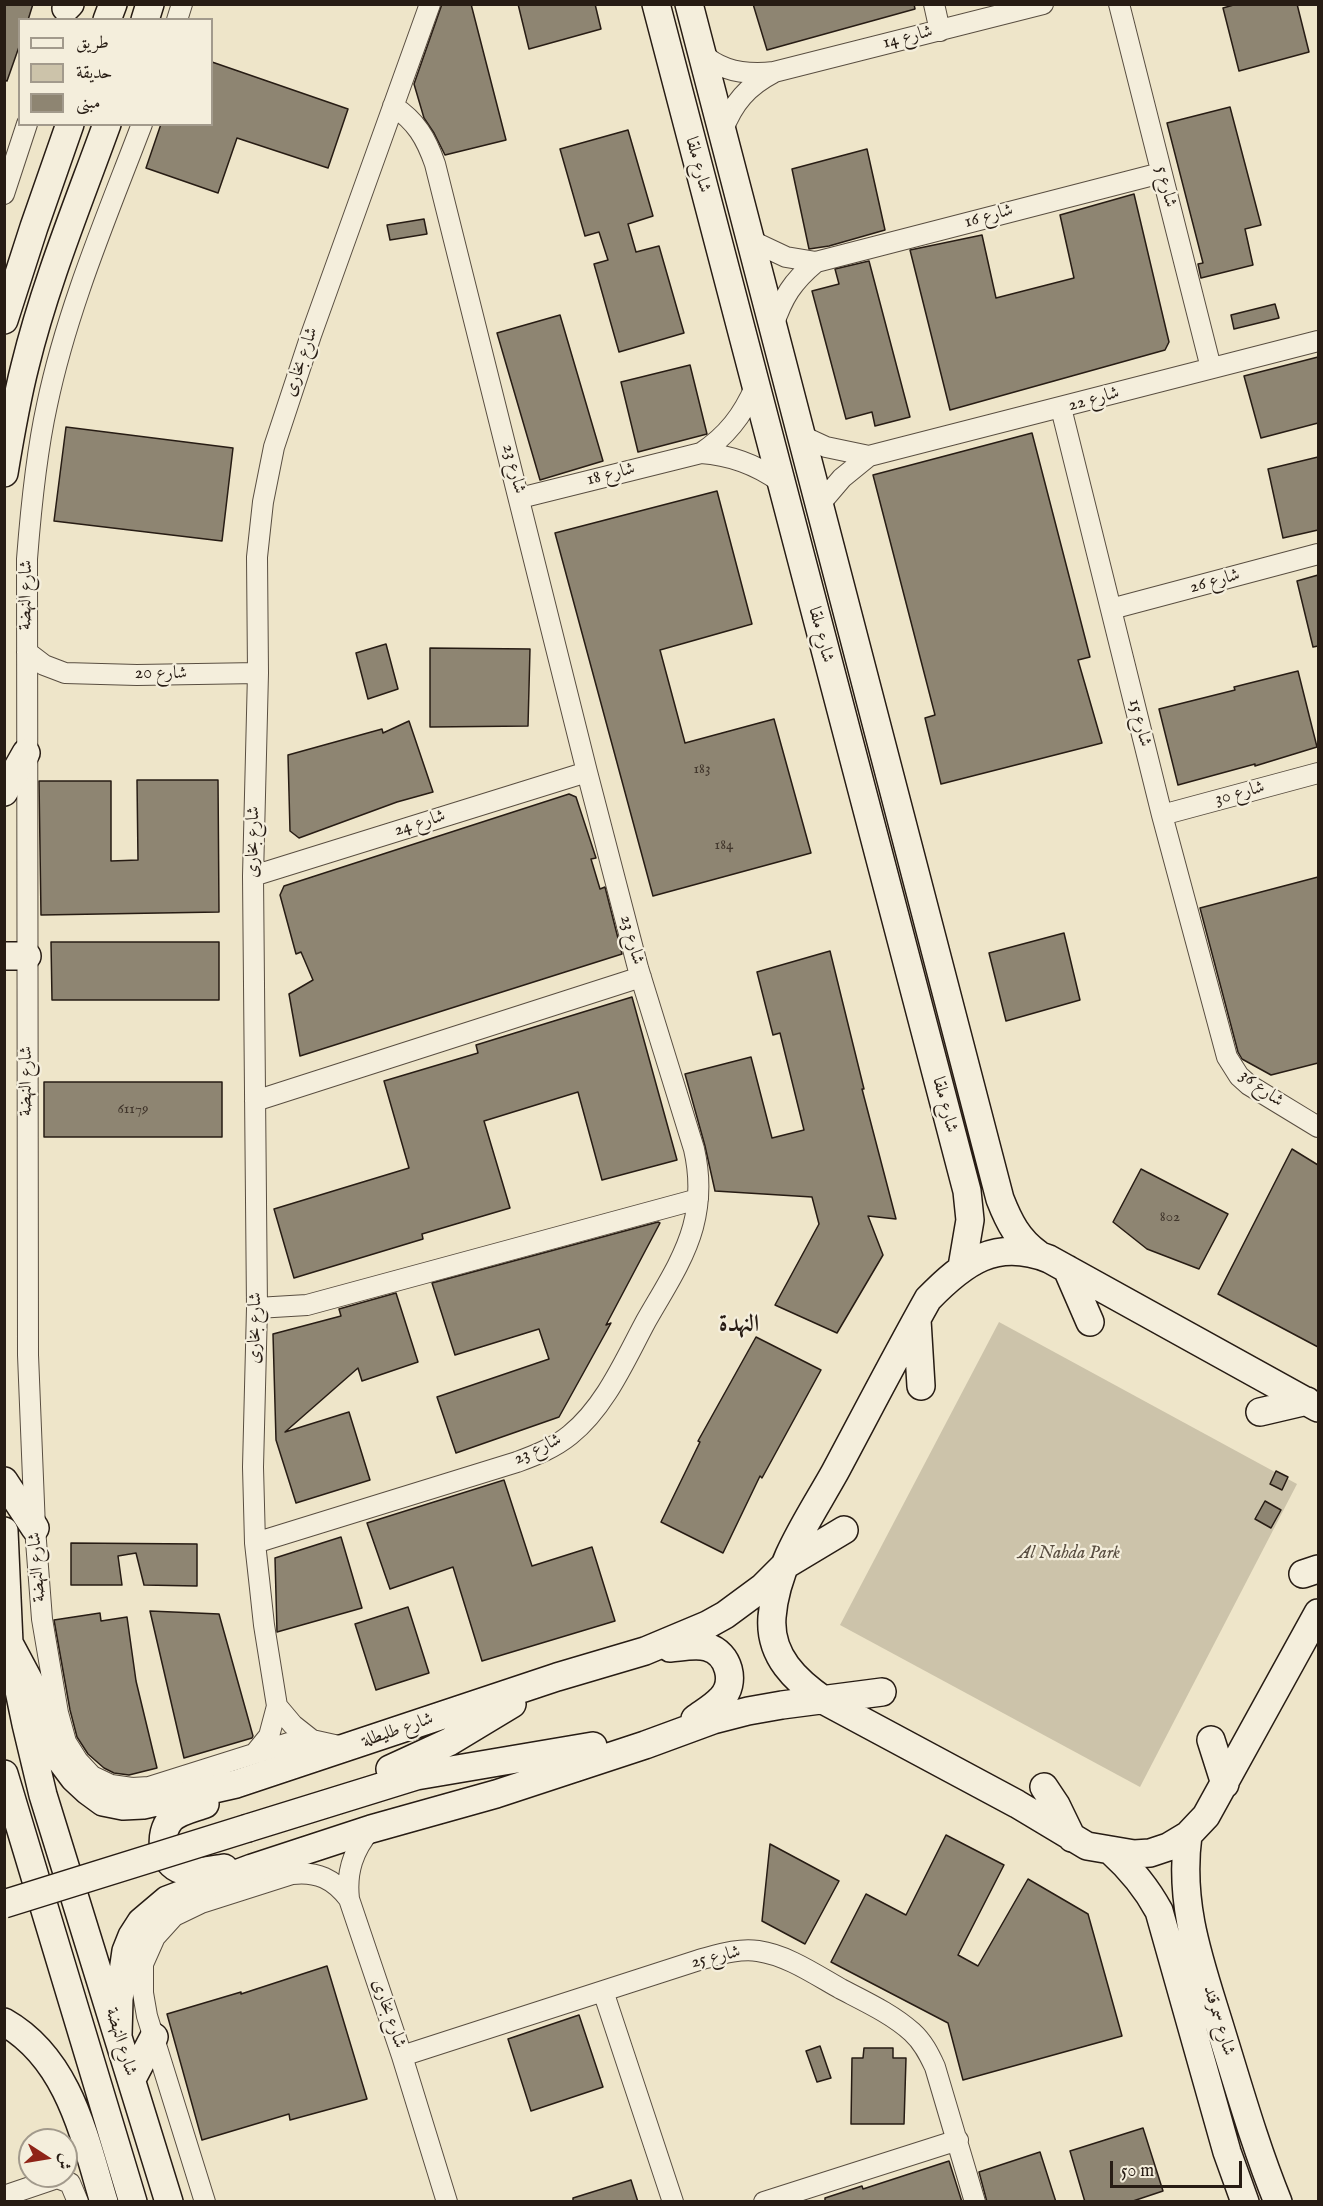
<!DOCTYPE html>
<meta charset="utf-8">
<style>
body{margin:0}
#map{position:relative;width:1323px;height:2206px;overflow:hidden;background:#eee5c9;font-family:"IM FELL English",Amiri,serif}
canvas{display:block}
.frame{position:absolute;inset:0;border:6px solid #271c14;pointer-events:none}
.legend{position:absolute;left:18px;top:18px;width:195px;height:108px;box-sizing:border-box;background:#f4eedc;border:2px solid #a29a8c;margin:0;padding:8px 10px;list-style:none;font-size:18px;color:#271c14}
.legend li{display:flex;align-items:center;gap:12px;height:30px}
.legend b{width:30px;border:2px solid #a29a8c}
.north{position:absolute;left:18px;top:2128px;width:60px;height:60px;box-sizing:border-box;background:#f4eedc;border:2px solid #a29a8c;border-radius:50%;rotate:102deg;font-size:16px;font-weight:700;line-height:24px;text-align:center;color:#271c14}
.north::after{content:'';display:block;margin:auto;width:21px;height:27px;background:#8f2418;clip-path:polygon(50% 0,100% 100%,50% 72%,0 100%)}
.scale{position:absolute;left:1110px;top:2161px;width:132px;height:27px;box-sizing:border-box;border:3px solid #271c14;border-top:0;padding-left:8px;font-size:18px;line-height:21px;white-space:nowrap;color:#271c14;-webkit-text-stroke:4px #f4eedc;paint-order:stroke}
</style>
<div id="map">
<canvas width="1323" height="2206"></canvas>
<div class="frame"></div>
<ul class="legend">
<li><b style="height:8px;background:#f4eedc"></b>طريق</li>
<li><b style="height:16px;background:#ccc3aa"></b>حديقة</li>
<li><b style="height:16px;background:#8e8572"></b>مبنى</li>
</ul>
<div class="north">ش</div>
<div class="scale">50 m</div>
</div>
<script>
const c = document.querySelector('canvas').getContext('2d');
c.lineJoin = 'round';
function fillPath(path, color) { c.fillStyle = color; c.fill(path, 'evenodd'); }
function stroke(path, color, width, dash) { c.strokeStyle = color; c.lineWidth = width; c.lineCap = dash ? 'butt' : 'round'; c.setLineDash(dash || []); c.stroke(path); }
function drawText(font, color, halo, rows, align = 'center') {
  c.font = font + ' "IM FELL English",Amiri,serif'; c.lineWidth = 4.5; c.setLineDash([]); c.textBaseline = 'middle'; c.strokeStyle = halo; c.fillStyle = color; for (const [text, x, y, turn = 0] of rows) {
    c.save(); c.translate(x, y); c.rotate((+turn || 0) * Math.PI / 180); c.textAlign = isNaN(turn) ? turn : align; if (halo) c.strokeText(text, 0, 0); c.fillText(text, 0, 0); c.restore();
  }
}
fillPath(new Path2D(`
 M999,1322L1297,1484L1140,1787L840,1625Z`), '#ccc3aa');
const building = new Path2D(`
 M4,4H33L28,20H20V44L7,81L4,80Z
 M442,4H471L506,140L445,155L434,133L424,118L414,84Z
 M518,4H595L601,29L529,49Z
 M753,4H914L915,9L767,50Z
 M1237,4H1297L1309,52L1239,71L1223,8Z
 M212,62L348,109L328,168L237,138L218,193L146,168L161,124H212Z
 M1230,107L1261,225L1245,229L1253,265L1201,278L1198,264L1203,263L1167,123Z
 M628,130L653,216L628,224L636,252L659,246L684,333L619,352L594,264L608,260L599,232L585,236L560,149Z
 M867,149L885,230L829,246L809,249L792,169Z
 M1134,194L1169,342L1165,350L950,410L910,250L982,235L996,298L1074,278L1060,215Z
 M424,219L427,234L390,240L387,225Z
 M869,261L910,417L875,426L872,412L846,419L812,291L839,284L835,269Z
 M1275,304L1279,318L1234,329L1231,315Z
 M560,315L603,461L540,480L497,333Z
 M1318,357V423L1261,438L1244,376Z
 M690,365L707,434L638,452L621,382Z
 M66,427L233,448L222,541L54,521Z
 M1032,433L1090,657L1078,660L1102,743L941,784L925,718L935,715L873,475Z
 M1318,457V530L1283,538L1268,469Z
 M717,491L752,624L660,650L685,743L774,719L811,853L653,896L555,533Z
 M1318,575V646L1313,647L1297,581Z
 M386,644L398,689L368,699L356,653Z
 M430,648L530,649L528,726L430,727Z
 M1298,671L1317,747L1255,766V764L1178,785L1159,709L1235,690L1234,687Z
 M409,721L433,792L397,802L299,838L290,831L288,755L382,729L383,733Z
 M137,780H218L219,912L41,915L39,781H111V861L138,860Z
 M569,794L576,797L596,858L591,859L600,889L605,887L622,954L300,1056L289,994L313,980L301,952L296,954L280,895L284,886Z
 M1318,877V1063L1271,1075L1242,1059L1238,1052L1200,908Z
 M1064,933L1080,1000L1006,1021L989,953Z
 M51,942H219V1000H52Z
 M830,951L864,1089H862L896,1219L868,1216L883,1255L837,1333L775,1305L819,1224L812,1197L715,1191L705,1146L685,1074L751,1057L772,1138L804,1130L780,1033L773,1035L757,972Z
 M632,997L677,1160L602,1180L578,1092L484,1121L510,1208L422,1234L423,1239L294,1278L274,1209L409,1168L384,1081L478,1053L476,1045Z
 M44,1082H222V1137H44Z
 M1292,1149L1318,1165V1347L1218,1294Z
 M1141,1169L1228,1214L1199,1269L1147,1249L1113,1222Z
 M658,1222L660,1223L606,1325L611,1323L559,1417L456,1453L437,1397L549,1359L539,1329L455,1355L432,1283Z
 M396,1293L418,1362L362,1381L358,1368L285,1432L349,1412L370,1480L296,1503L276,1440L273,1334L341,1316L339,1309Z
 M756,1337L821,1370L762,1478L760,1476L723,1553L661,1522L700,1442L698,1441Z
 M1276,1471L1288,1477L1282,1490L1270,1484Z
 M504,1480L532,1566L592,1547L615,1621L482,1661L453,1567L390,1589L367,1523Z
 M1265,1501L1281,1510L1271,1528L1255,1519Z
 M341,1537L362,1608L277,1632L275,1558Z
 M71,1543L197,1544V1586L144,1585L136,1553L118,1556L122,1585H71Z
 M408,1607L429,1673L376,1690L355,1624Z
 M150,1611L219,1614L253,1736L252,1738L184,1758Z
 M100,1613L101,1621L127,1617L136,1681L157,1768L129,1775L114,1773L104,1768L88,1754L77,1737L70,1710L54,1620Z
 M946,1835L1004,1865L958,1955L978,1966L1028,1879L1088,1914L1122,2036L963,2080L948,2023L831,1962L866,1894L906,1915Z
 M770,1844L839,1881L805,1944L762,1921Z
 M327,1966L367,2099L290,2120L289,2114L202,2140L167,2014L241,1992V1994Z
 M579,2015L603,2087L531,2111L508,2039Z
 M820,2046L831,2078L817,2082L806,2051Z
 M864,2048H893V2058H906L904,2124H851L852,2058H863Z
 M1143,2128L1163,2191L1130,2202H1085L1070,2151Z
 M1040,2152L1056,2202H987L979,2172Z
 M949,2161L962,2202H825V2198L862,2186L863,2189Z
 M631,2180L638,2202H573V2198Z`);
fillPath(building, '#8e8572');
stroke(building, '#271c14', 1.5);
const street = new Path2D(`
 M934,4L940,31
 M1119,4L1211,368
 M177,20L182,4
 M702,53C721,72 748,75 774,72L1043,4
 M142,124C107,216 67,309 47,405C36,455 31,507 27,559L28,1355L35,1528L42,1619L58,1713L66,1742L78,1761L92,1776L111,1785L132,1788L149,1787L295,1741L312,1740L348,1748
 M723,130C733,103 748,86 773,73
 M4,194L27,124
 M752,241L786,257L816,262L1161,173
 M773,326C783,297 792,282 816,262
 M1061,408L1162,815L1227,1057L1239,1076L1249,1085L1318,1127
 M800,435L826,447L869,456L1318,341
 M701,453C730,455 755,464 779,481
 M520,498L701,453C727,436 743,415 755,387
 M819,505L842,478L869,456
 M1111,609L1318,554
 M27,652L44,665L65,673L137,675L258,673
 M1162,815L1318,773
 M253,876L587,772
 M255,1101L641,977
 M257,1308L307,1305L698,1199
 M255,1543L517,1462C536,1455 554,1448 570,1435C605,1407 625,1360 646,1321C663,1291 684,1260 693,1227C700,1201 700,1175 694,1149L638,968L587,772L435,164C426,138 416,121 393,106
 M277,1706L293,1725L312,1740
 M256,1752L269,1736L277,1706L264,1625L259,1579L255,1543L253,1467L257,1308L253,876L258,673L257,557L263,502L274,447L311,335L430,4
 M371,1829C353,1850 346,1872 349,1899L402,2056L447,2202
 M603,1991L673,2202
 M402,2056L699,1960C718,1955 738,1948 758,1951C787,1955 816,1975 841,1989C866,2002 892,2014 912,2032C923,2042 929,2054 935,2067L975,2202
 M4,2196L57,2178L70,2183L78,2202
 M205,2202L147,2016L143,1993V1964L155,1937L174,1916L201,1903L292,1874C317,1871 334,1879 349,1899
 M764,2202L958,2140`);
const secondary = new Path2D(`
 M656,4L967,1191L970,1220L962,1267
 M689,4L1000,1199C1009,1222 1018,1240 1038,1254
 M66,8L70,4
 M107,20L113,4
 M145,20L150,4
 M4,320L34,227L70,124
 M4,473C10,437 16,401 25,366C45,284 78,204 107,124
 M4,792L26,753
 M4,956H27
 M1067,1269L1090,1322
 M917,1320L921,1386
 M1318,1408L1049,1259C996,1238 964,1262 928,1299C896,1356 866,1414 835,1472C810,1517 776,1564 772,1617C769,1656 796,1681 825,1701L1017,1804L1087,1846L1134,1854L1150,1853L1168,1847L1188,1835L1206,1816L1318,1613
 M1260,1412L1307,1401
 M4,1481L35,1528
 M4,1531L9,1643L26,1724L43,1795L169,2202
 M1303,1574L1318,1569
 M9,1643L41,1703L53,1743L62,1762L74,1778L88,1791L103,1802L123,1806L143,1805L236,1784L557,1677L645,1651L707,1625L725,1615L763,1587L784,1566L844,1530
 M670,1648C682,1647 696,1644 707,1647C729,1653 737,1683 721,1699C714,1707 703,1713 695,1719
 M1211,1740L1225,1784
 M390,1769L449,1742L512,1704
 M4,1774L133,2202
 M1044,1787L1056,1805L1072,1838
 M205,1804C195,1808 179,1811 171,1819C158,1834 161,1864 182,1870C195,1874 211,1870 224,1868
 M248,1828L416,1776L593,1746
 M1188,1835C1178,1909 1202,1967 1223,2037C1240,2092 1256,2148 1278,2202
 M1111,1851C1132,1870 1146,1887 1159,1911L1227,2152L1245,2202
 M4,2022C69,2059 84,2136 104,2202
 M118,2035L119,1999L126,1951L132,1936L141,1922L167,1900L252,1868L371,1829L496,1794L645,1745L713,1720L748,1711L782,1705L882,1692
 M132,2079L154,2037`);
stroke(street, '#594e41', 22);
stroke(secondary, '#271c14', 30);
stroke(street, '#f4eedc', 20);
stroke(secondary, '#f4eedc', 27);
const secondaryBridge = new Path2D(`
 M4,1904L248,1828`);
stroke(secondaryBridge, '#271c14', 30, []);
stroke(secondaryBridge, '#f4eedc', 27);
drawText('15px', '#41362c', null, [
 ["183",702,770],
 ["184",724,846],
 ["61179",133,1110],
 ["802",1170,1218]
]);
drawText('18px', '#271c14', '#f4eedc', [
 ["شارع 14",908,38,-14],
 ["شارع ملقا",697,165,75],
 ["شارع 5",1165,187,76],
 ["شارع 16",989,217,-15],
 ["شارع بخارى",302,362,-71],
 ["شارع 22",1094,400,-15],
 ["شارع 23",513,469,76],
 ["شارع 18",611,475,-14],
 ["شارع 26",1215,582,-15],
 ["شارع النهضة",27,595,-89],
 ["شارع ملقا",820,635,75],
 ["شارع 20",161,674],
 ["شارع 15",1139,723,76],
 ["شارع 30",1240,794,-15],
 ["شارع 24",420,824,-17],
 ["شارع بخارى",254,842,-89],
 ["شارع 23",631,940,75],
 ["شارع النهضة",27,1081,-90],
 ["شارع 36",1261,1089,37],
 ["شارع ملقا",944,1105,75],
 ["شارع بخارى",256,1328,-89],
 ["شارع 23",538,1450,-25],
 ["شارع النهضة",38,1567,-94],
 ["شارع طليطلة",398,1731,-19],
 ["شارع 25",716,1958,-13],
 ["شارع بخارى",388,2014,71],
 ["شارع سمرقند",1218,2021,73],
 ["شارع النهضة",120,2042,73]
]);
drawText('italic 18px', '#594e41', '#f4eedc', [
 ["Al Nahda Park",1069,1554]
]);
drawText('bold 24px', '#271c14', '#f4eedc', [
 ["النهدة",739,1326]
]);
</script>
